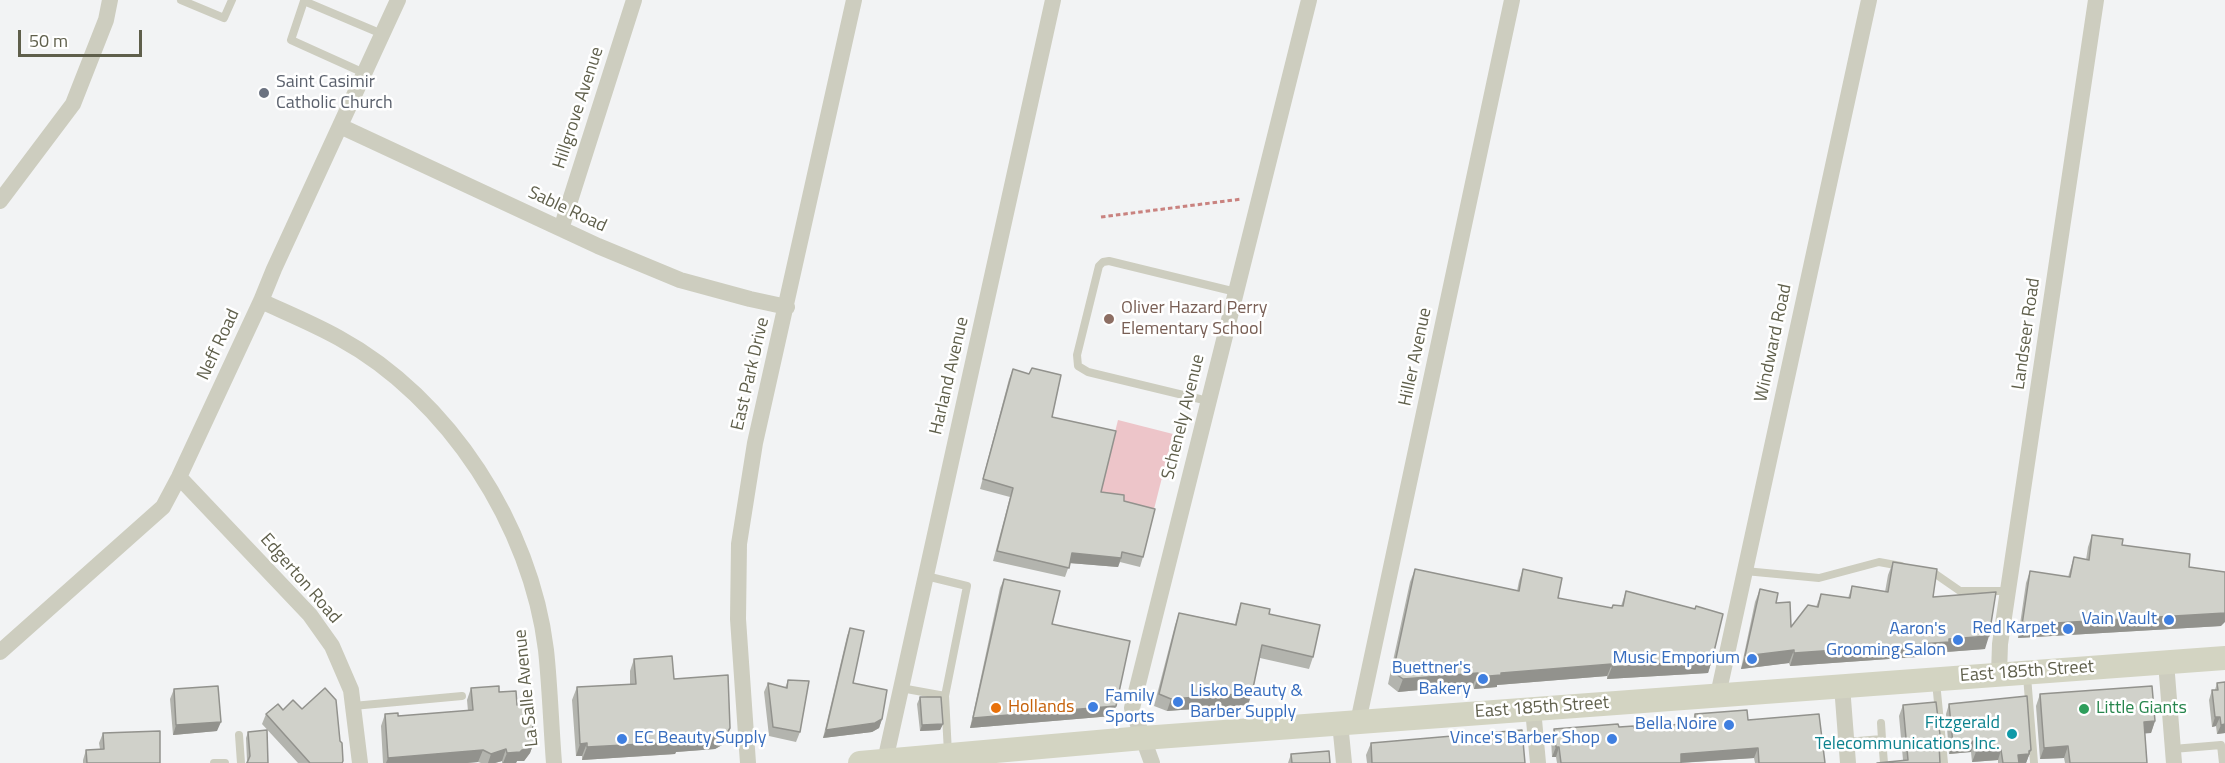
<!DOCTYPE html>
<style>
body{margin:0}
#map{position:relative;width:2225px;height:763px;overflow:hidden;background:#f2f3f4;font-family:"Titillium Web",sans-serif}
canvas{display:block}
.scale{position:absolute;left:18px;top:30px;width:124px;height:27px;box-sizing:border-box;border:3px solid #5f5f4b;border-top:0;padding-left:8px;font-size:18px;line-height:21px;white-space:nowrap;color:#5f5f4b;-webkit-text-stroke:4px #fff;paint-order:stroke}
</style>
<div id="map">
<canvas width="2225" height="763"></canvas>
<div class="scale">50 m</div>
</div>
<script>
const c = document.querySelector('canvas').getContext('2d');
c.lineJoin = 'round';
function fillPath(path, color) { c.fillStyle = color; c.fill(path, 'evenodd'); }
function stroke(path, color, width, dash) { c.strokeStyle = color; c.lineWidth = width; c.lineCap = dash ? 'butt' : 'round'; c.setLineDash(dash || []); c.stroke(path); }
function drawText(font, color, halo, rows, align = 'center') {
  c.font = font + ' "Titillium Web",sans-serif'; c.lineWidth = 5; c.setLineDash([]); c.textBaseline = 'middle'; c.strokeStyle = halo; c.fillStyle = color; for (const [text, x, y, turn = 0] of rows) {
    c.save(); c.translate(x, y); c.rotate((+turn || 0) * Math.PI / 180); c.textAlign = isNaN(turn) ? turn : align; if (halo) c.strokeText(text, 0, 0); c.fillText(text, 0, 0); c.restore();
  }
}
fillPath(new Path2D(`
 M1118,420L1173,434L1152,517L1098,501Z`), '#edc5c9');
stroke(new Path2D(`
 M1101,217L1242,199`), '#c9827f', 3, [4.5, 3]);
stroke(new Path2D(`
 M181,0L224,18L232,0
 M364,73L291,40L304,1L382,34
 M1208,401L1088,372L1078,366L1077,355L1099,266L1103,262L1109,261L1236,292
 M1745,571L1819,578L1879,562L1901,566
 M1928,572L1934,573L1960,591H2008
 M926,576L967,586L945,696L948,753
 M2027,676L2034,763
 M1936,682L1944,763
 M901,688L945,696
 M353,706L462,696
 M1881,723L1882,739
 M239,735L241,763
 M1846,742L1882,739L1884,763
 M2173,749L2221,745L2223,763
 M214,763H225`), '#cdcdbf', 8);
stroke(new Path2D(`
 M340,126L598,246L680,280L750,299L787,307
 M0,201L73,104L106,20L110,0
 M561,229L634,0
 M261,301C287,313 314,324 339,338C449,398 531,526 546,650C550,687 551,725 554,763
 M179,477L310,615L332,646L351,690L360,763
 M0,652L163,507L179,477L261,301L274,269L398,0
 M2166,662L2174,763
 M1999,674L2000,644L2096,0
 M1842,686L1848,763
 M1718,695L1869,0
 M1533,709L1538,763
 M1358,722L1512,0
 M1340,723L1344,763
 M885,761L1053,0
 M748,763L738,619L739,544L755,443L854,0
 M1152,763L1132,708L1309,0`), '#cdcdbf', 16);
stroke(new Path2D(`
 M860,763L1143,738L2225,658`), '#d3d4c2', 24);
fillPath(new Path2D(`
 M1013,369L1052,417L1101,492L1124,501L1143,557L1140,567L1120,562L1118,567L1070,563L1065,577L993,561L1010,497L980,489L1009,379Z
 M2092,535L2189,567L2221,626L2018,638L2026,583L2030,571L2068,577L2074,557L2086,560L2088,547Z
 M1893,562L1933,597L1985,649L1946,652L1945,655L1790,666L1789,663L1741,669L1755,602L1760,589L1776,603L1791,627L1816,607L1821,594L1848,598L1852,586L1885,592L1888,575Z
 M1415,569L1517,591L1519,581L1523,569L1558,598L1612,608L1621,606L1626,591L1712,660L1708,673L1607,679V676L1497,685V687L1474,689L1473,685L1398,692L1388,684L1410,582Z
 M1004,579L1052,624L1116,706L1112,716L970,728L1000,588Z
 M1241,603L1269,614L1313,657L1309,669L1260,658L1248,705L1167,711L1154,706L1175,625L1179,613L1235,624L1237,615Z
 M850,628L853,683L882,719L879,728L872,732L823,738L847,636Z
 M634,659L674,679L730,728L726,740L722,745L715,749L676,752L675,754L582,760V756H576L572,700L577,687L630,684V671Z
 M788,680L800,732L796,742L769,736L764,692L768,683L785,688Z
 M2217,683L2225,733L2217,734L2216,726L2212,727L2209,700L2212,690H2215Z
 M471,688L499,692L517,705L534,742L530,753L524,761H517L516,763H502V761L495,763H481L478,762L467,763H383L381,726L385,714L398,716L468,711L467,700Z
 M174,689L217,731L173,735L170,699Z
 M2040,694L2155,721L2151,733H2145L2147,763H2065L2064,758L2040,759L2036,706Z
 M920,697L943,724L940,730L920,731L917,704Z
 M1949,704L2031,750L2026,763H1998V760L1972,762L1971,752L1949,754L1946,714Z
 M1903,705L1941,743L1939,748L1940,763L1903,760L1899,716Z
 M283,710L342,763H298L262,724L266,714Z
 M1695,714L1748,720L1825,763H1755L1754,758L1681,763H1557L1556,757H1552L1551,739L1554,729L1619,727L1634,728L1691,724Z
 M248,732L268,763H246L247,761L246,738Z
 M103,733L160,763H83V760L86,750L100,749L99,743Z
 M1371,743L1525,763H1367L1366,755Z
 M1291,754L1330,763H1288Z`), '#b3b4ae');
fillPath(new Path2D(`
 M1072,553L1121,558L1118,567L1069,563Z
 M2225,613V622L2221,626L2018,638L2022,625Z
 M1989,636L1985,649L1946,652L1945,655L1790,666L1794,653Z
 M1794,650L1789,663L1741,669L1745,656Z
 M1712,660L1708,673L1607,679L1612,667Z
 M1612,664L1607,676L1497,685V687L1474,689L1478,677L1501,673Z
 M1478,673L1473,685L1398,692L1403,679Z
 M1252,693L1248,705L1167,711L1171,699Z
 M1116,706L1112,716L970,728L973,718Z
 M2215,717H2220L2216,726L2212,727Z
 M882,719L879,728L872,732L823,738L826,730Z
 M2155,721L2151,733L2139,734L2144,722Z
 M221,722L217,731L173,735L176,725Z
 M943,724L940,730L920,731L922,725Z
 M2225,724V733L2217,734L2221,725Z
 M730,728L726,740L722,745L715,749L676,752L675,754L582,760L587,747L680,739Z
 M1975,741L1971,752L1949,754L1953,744Z
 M534,742L530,753L524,761H517L516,763H503L507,753L522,750Z
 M587,743L582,756H576L580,744Z
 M2068,746L2064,758L2040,759L2044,748Z
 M1556,747H1559L1556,757H1552Z
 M1758,748L1754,758L1677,763L1681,754Z
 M506,749L502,761L495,763H488L491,754Z
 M483,750L478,762L467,763H386L388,758Z
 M2001,750L1998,760L1972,762L1976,752Z
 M2031,750L2026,763H2016L2018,755L2029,751Z`), '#92928d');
const building = new Path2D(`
 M1032,368L1061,375L1052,417L1116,431L1101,492L1124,495V501L1155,509L1143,557L1122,552L1121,558L1072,553L1069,568L997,551L1013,488L983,479L1013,369L1029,374Z
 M2092,535L2123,539L2122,545L2190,554L2189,567L2225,572V613L2022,625L2030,571L2070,577L2074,557L2089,560Z
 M1893,562L1937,569L1933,597L1996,592L1989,636L1949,639V642L1794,653V650L1745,656L1760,589L1778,593L1776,603L1790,602L1791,627L1808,605L1818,607L1821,594L1850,598L1852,586L1888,592Z
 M1415,569L1519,591L1523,569L1562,578L1558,598L1612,608L1613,605L1623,606L1626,591L1695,609L1696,606L1723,614L1712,660L1612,667V664L1501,673V675L1478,677V673L1403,679L1393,672Z
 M1004,579L1060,591L1052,624L1130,641L1116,706L973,718Z
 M1241,603L1270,609L1269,614L1320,625L1313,657L1262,645L1252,693L1171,699L1159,694L1179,613L1236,625Z
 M850,628L864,631L853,683L887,690L882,719L875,723L826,730Z
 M672,656L674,679L728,675L730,728L727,733L720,737L680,739V742L587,747V743L580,744L577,687L636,684L634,659Z
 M788,680L809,681L800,732L773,727L768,683L787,688Z
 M2225,682V724L2221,725L2220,717H2215L2212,690H2218L2217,683Z
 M218,686L221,722L176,725L174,689Z
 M499,686V692L516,691L517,705L531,704L534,742L528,749L522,750L520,752L507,753L506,749L491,754L483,750L388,758L385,714L398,713V716L473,710L471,688Z
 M2152,686L2155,721L2144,722L2147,763H2070L2068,746L2044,748L2040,694Z
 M325,688L336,700L340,741L342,743L343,761L342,763H310L266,714L278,704L283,710L293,700L302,709Z
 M2027,696L2031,750L2029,751V754L2018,755L2019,763H2003L2001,750L1976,752L1975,741L1953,744L1949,704Z
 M920,697H941L943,724L922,725Z
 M1936,702L1941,743L1939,744L1940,763H1877L1908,760L1903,705Z
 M1747,710L1748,720L1819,714L1825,763H1759L1758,748L1681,754V763H1561L1559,747H1556L1554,729L1618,724L1619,727L1634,726V728L1695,723V714Z
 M267,730L268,763H247L250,756L248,732Z
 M1522,730L1525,763H1372L1371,743Z
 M160,731V763H87L86,750L104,749L103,733Z
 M1329,751L1330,763H1292L1291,754Z`);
fillPath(building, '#d0d1ca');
stroke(building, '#92928d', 1.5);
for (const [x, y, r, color] of [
 [264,93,6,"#6b7280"],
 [1109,319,6,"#8d6e63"],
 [2169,620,6,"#3f7fe0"],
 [2068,629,6,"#3f7fe0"],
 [1958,640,6,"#3f7fe0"],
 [1752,659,6,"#3f7fe0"],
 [1483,679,6,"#3f7fe0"],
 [1178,702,6,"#3f7fe0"],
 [1093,707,6,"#3f7fe0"],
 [996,708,6,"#e8710a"],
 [2084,709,6,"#2e9e5b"],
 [1729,725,6,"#3f7fe0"],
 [2012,734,6,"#0f9aa8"],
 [622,739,6,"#3f7fe0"],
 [1612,739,6,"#3f7fe0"]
]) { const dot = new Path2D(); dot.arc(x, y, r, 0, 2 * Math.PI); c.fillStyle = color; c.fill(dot); stroke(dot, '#fff', 2); }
drawText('18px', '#5b616d', '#fff', [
 ["Saint Casimir",276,83],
 ["Catholic Church",276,104]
], 'left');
drawText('18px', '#5f5f4b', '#fff', [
 ["Hillgrove Avenue",579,108,-72],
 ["Sable Road",567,210,25],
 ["Landseer Road",2027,334,-82],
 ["Windward Road",1774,343,-78],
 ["Neff Road",219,345,-65],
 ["Hiller Avenue",1416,357,-78],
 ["East Park Drive",751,374,-77],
 ["Harland Avenue",950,376,-77],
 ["Schenely Avenue",1184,417,-76],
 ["Edgerton Road",300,579,49],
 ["East 185th Street",2027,672,-4],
 ["La Salle Avenue",527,688,-96],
 ["East 185th Street",1542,708,-4]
]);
drawText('18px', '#785e54', '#fff', [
 ["Oliver Hazard Perry",1121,309],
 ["Elementary School",1121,330]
], 'left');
drawText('18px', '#366cbe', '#fff', [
 ["Vain Vault",2157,620],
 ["Red Karpet",2056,629],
 ["Aaron's",1946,630],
 ["Grooming Salon",1946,651],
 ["Music Emporium",1740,659],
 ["Buettner's",1471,669],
 ["Bakery",1471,690],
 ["Lisko Beauty &",1190,692,"left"],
 ["Barber Supply",1190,713,"left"],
 ["Family",1105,697,"left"],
 ["Sports",1105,718,"left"],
 ["Bella Noire",1717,725],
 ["EC Beauty Supply",634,739,"left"],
 ["Vince's Barber Shop",1600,739]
], 'right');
drawText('18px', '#c56008', '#fff', [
 ["Hollands",1008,708]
], 'left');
drawText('18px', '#27864d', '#fff', [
 ["Little Giants",2096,709]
], 'left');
drawText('18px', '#0d838f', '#fff', [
 ["Fitzgerald",2000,724],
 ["Telecommunications Inc.",2000,745]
], 'right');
</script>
